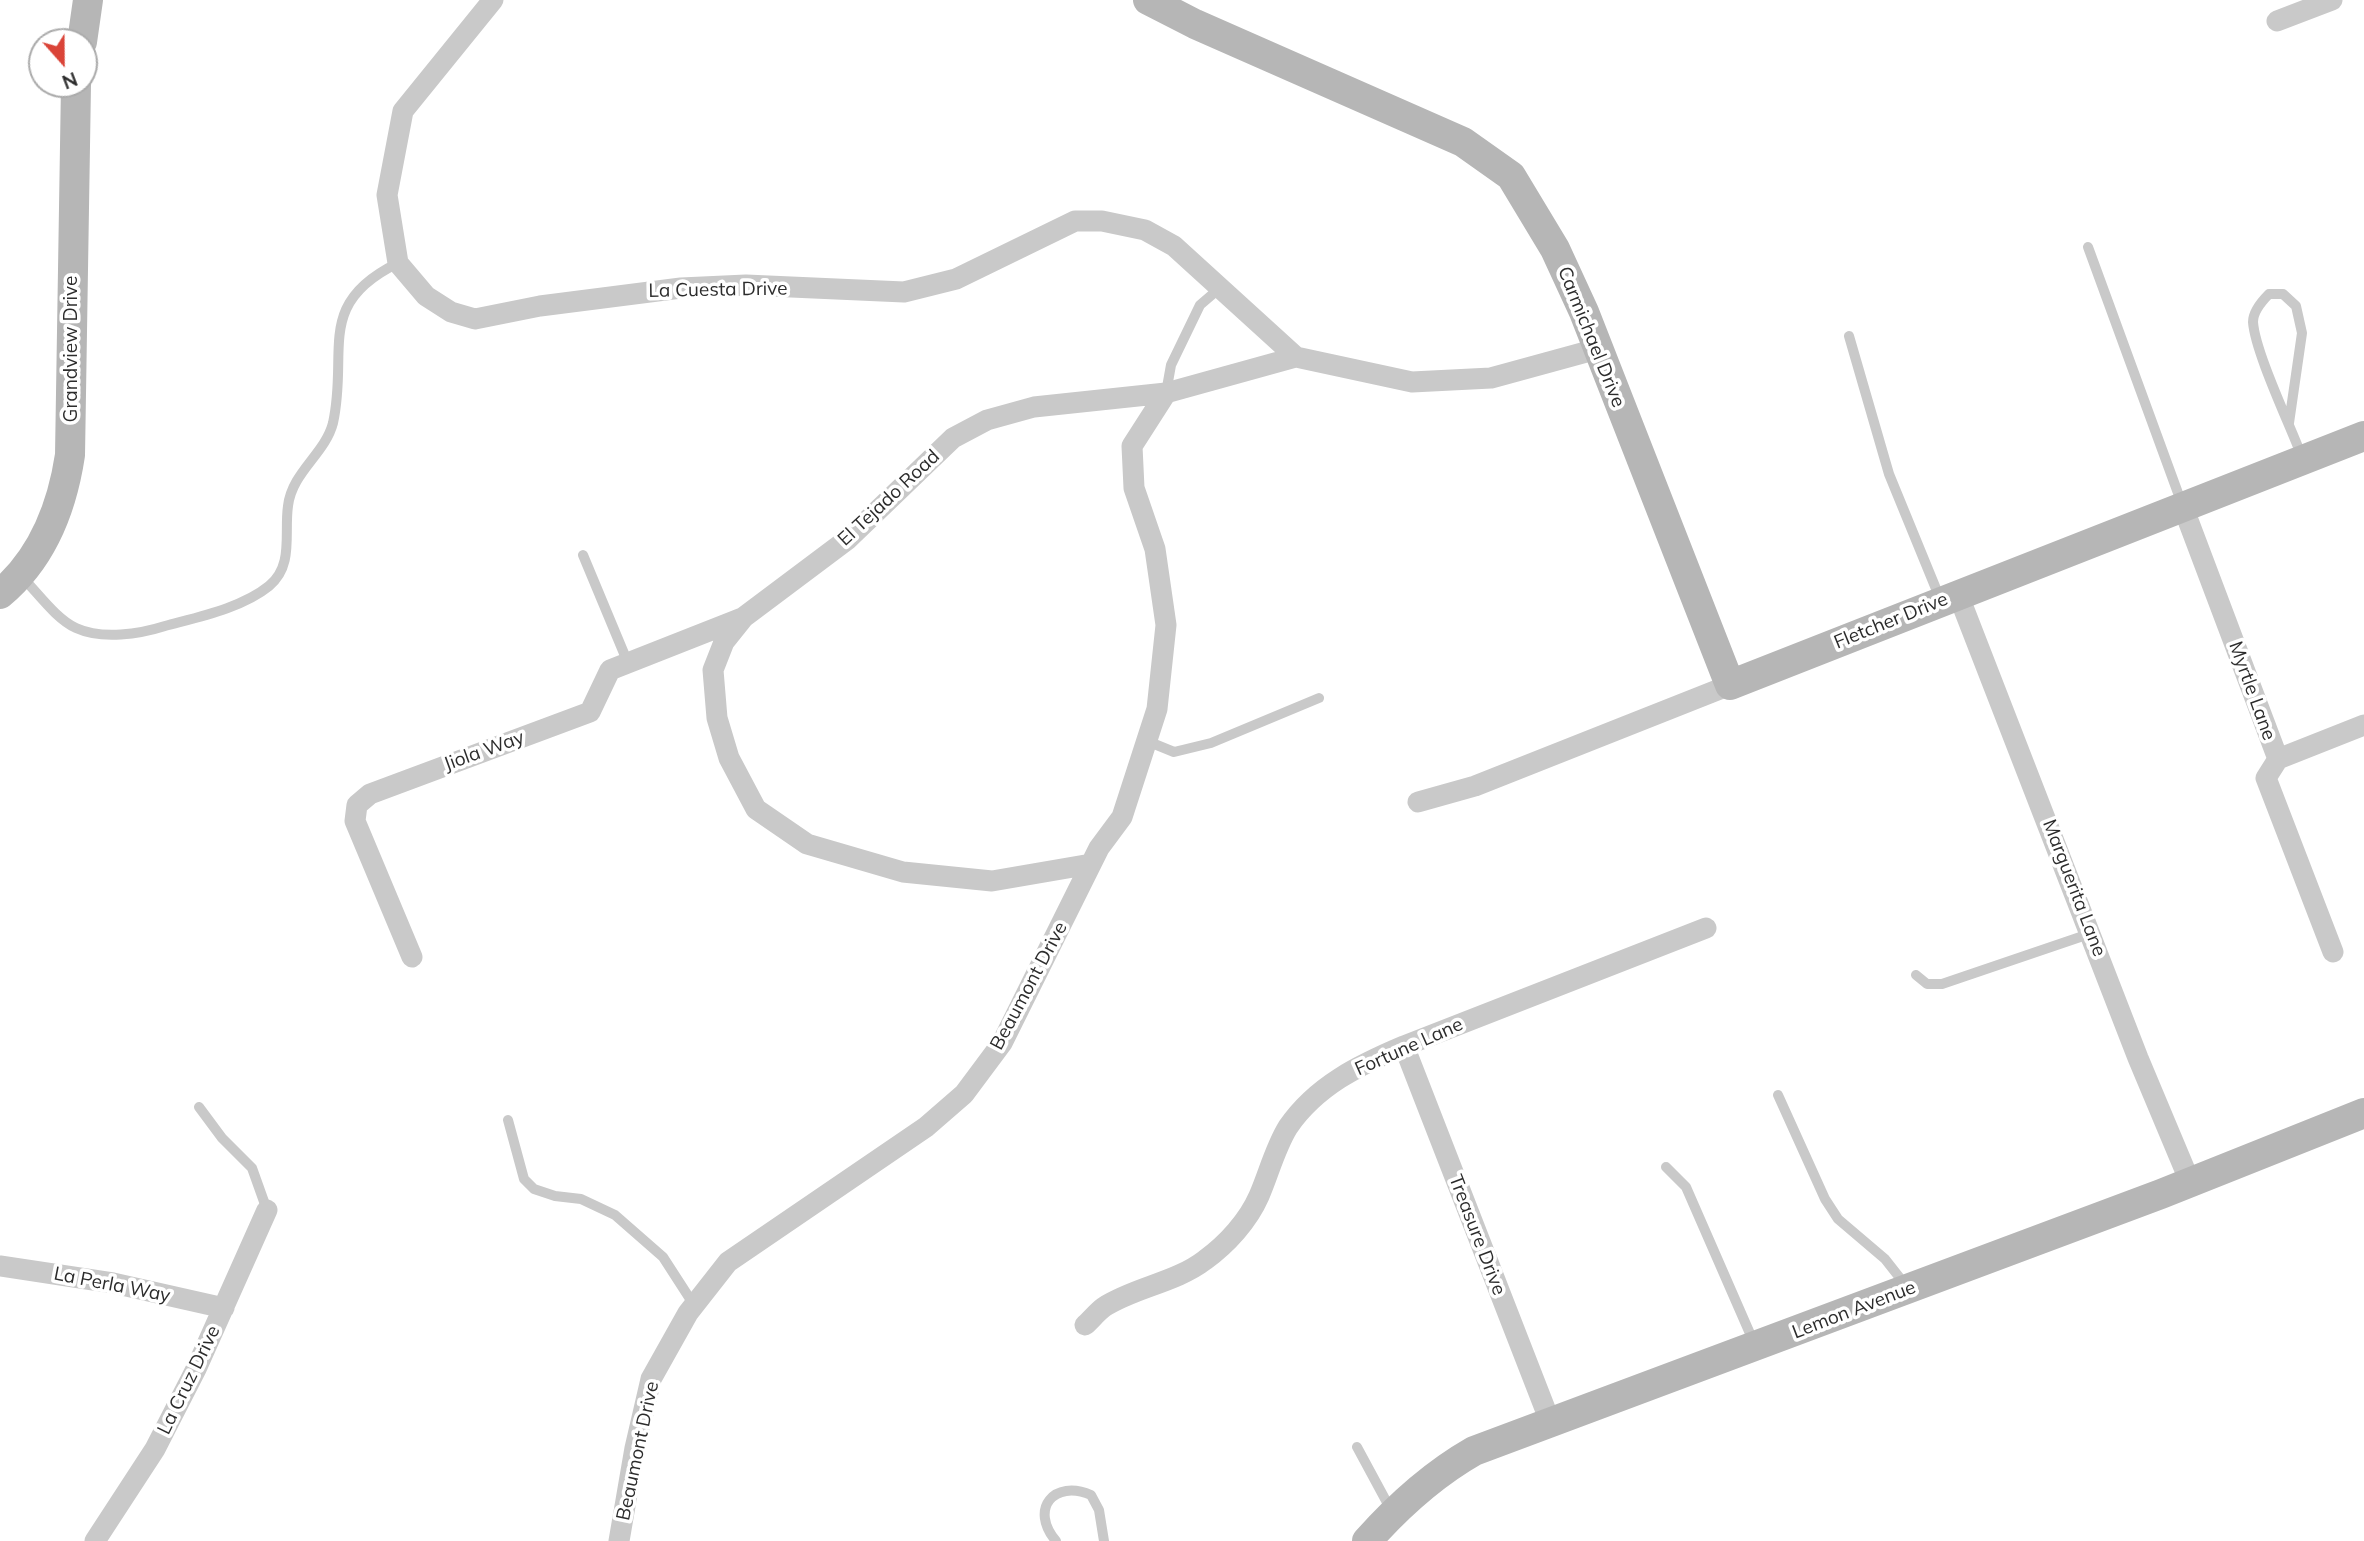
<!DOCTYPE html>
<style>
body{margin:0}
#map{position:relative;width:2364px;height:1541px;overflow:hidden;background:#fff;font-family:Mulish,sans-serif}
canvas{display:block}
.north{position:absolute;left:28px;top:28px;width:70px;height:70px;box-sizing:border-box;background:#fff;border:2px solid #ababab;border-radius:50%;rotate:159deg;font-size:19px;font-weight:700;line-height:28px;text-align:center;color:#2c2c2c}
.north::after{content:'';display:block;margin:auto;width:24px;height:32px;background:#da4438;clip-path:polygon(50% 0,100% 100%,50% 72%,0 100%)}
</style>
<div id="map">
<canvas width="2364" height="1541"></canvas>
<div class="north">N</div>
</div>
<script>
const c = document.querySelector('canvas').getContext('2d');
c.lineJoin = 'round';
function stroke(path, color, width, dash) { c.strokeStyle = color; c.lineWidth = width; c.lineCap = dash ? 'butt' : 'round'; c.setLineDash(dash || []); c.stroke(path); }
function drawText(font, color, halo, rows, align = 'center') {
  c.font = font + ' Mulish,sans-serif'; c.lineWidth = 7; c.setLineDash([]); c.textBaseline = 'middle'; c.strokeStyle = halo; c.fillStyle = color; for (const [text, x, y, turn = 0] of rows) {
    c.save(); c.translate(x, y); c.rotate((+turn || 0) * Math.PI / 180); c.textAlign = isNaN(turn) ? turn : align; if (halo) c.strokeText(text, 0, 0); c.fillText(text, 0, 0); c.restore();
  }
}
stroke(new Path2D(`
 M2088,247L2182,504
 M1849,336L1889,474L1941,601
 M1166,393L1171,365L1200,305L1221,287
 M2289,423L2302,333L2296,306L2283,294H2269C2262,301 2253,311 2253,322C2255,352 2290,425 2302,457
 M583,555L628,663
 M22,577C38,593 56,619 76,628C102,640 140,634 165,626C198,617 242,608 269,586C294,566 284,533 288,506C292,472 325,454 333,423C349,351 314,304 398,263
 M1147,741L1174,752L1211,743L1319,698
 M1916,975L1927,984H1942L2092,933
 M1778,1095L1825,1199L1838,1219L1885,1259L1907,1287
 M199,1107L222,1138L252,1168L267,1210
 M508,1120L524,1179L534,1189L555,1196L581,1199L615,1215L663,1257L694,1305
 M1666,1167L1686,1187L1755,1345
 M1357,1447L1391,1510
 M1056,1541C1029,1509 1054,1479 1091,1495L1099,1510L1104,1541`), '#c9c9c9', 10);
stroke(new Path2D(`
 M493,0L403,111L387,195L398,263L426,296L451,312L475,319L540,306L681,288L746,285L904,292L956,279L1075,221H1102L1145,230L1174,246L1296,357
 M2277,21L2332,0
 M2183,507L2278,759L2266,778L2333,952
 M1958,594L2138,1058L2190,1182
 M2278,759L2364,725
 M1418,802L1475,786L1730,685
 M1091,864L992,881L903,872L807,844L756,809L729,758L717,718L713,670L724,642L744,617L848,539L953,438L987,420L1034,407L1166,393L1296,357L1412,382L1491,378L1597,349
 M412,957L355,821L357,805L370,794L590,712L610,670L742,618
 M1404,1046L1551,1424
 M0,1266L113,1283L224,1308
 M1085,1325C1091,1320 1097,1312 1104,1307C1135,1287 1175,1283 1205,1260C1227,1244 1248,1221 1259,1196C1269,1173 1275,1148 1288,1127C1316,1086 1359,1065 1404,1046L1706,928
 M95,1541L155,1449L196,1369L267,1210
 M619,1541L635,1448L651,1379L688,1313L728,1262L926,1127L964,1094L1002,1043L1099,848L1122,817L1157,709L1166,625L1155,549L1134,488L1132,446L1166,393`), '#c9c9c9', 21);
stroke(new Path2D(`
 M1148,0L1195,24L1463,142L1511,176L1555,249L1584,312L1730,685L2364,436
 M82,42L88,0
 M0,594C42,559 62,508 70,455L76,84
 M1367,1541C1399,1505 1432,1475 1474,1451L2161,1194L2364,1113`), '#b6b6b6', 30);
drawText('19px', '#2c2c2c', '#fff', [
 ["La Cuesta Drive",718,290,-1],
 ["Carmichael Drive",1591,337,68],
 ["Grandview Drive",71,349,-90],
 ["El Tejado Road",889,498,-43],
 ["Fletcher Drive",1891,621,-22],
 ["Myrtle Lane",2252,691,70],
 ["Jiola Way",484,751,-20],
 ["Marguerita Lane",2074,888,69],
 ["Beaumont Drive",1029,986,-62],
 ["Fortune Lane",1409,1047,-24],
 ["Treasure Drive",1477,1235,69],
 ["La Perla Way",112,1285,11],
 ["Lemon Avenue",1854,1310,-21],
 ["La Cruz Drive",189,1380,-64],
 ["Beaumont Drive",638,1451,-78]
]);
</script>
